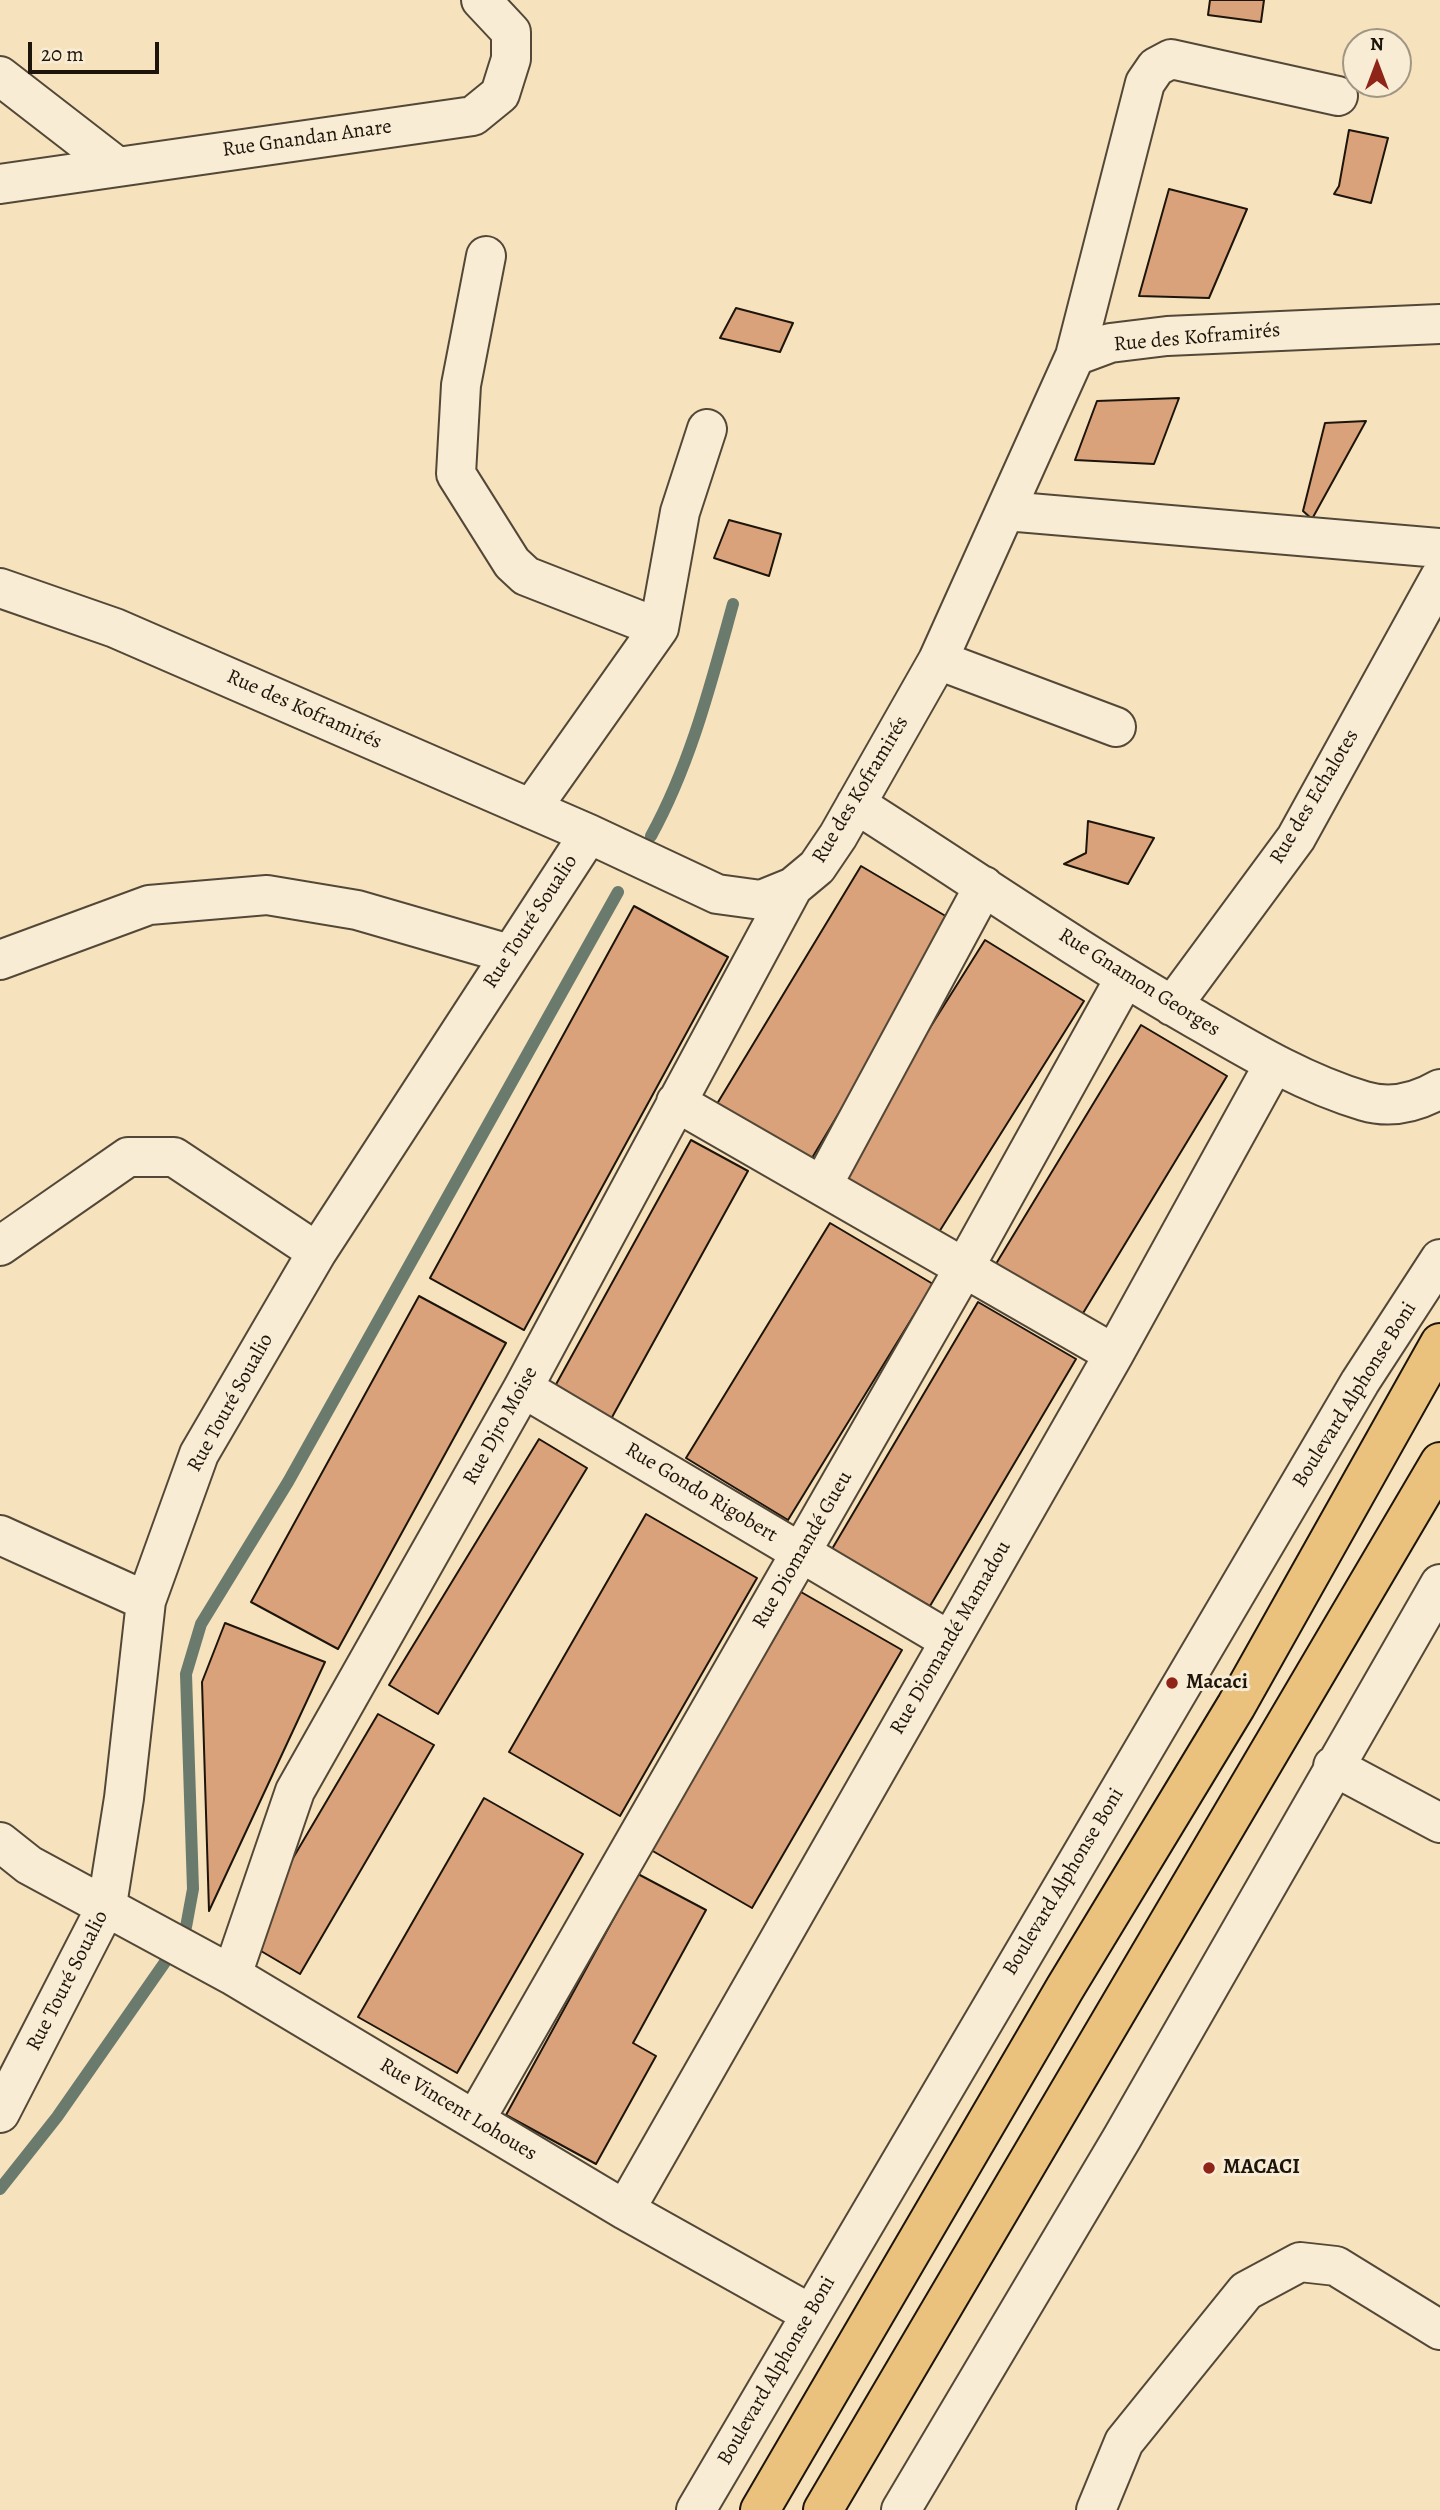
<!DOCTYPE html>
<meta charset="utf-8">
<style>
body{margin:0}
#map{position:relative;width:1440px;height:2510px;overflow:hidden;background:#f6e2bd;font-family:Alegreya,serif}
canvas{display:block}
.north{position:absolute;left:1342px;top:28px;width:70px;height:70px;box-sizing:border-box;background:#f9ecd4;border:2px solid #a19684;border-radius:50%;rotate:0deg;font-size:19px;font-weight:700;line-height:28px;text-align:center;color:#1d150b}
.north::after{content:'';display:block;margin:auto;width:24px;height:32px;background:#8f2418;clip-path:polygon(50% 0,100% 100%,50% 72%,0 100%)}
.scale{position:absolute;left:28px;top:42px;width:131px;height:32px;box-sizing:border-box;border:4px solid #1d150b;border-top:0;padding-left:9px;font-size:21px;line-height:24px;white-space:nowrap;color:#1d150b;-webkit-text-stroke:5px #f9ecd4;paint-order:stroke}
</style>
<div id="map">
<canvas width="1440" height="2510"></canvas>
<div class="north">N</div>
<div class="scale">20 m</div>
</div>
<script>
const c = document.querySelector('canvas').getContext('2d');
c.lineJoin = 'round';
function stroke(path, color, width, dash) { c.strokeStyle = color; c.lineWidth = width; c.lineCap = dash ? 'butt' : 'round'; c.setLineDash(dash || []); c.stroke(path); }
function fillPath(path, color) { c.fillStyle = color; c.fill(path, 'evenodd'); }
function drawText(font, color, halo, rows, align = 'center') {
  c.font = font + ' Alegreya,serif'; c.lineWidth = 6; c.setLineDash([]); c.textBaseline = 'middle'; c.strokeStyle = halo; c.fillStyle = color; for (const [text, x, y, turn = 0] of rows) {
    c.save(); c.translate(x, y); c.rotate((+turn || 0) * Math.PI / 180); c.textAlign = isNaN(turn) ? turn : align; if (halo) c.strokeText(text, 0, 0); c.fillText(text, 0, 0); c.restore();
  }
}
stroke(new Path2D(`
 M651,836C691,763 711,683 733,604
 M186,1927L193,1889L186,1674L201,1624L288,1482L618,892
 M0,2189L57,2117L170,1955`), '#6a7a6c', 12);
const building = new Path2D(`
 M1210,0H1264L1261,22L1208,15Z
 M1349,130L1388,138L1371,203L1334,194L1339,186Z
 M1169,189L1247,209L1209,298L1139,296Z
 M736,308L793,323L780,352L720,338Z
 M1179,398L1154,464L1075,460L1097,401Z
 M1366,421L1312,519L1303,511L1325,423Z
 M729,520L781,534L769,576L714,558Z
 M1088,821L1154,838L1128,884L1064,864L1086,853Z
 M861,866L954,921L800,1178L706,1122Z
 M634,906L728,957L524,1330L430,1278Z
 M985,940L1084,1001L934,1240L835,1179Z
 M1141,1025L1227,1076L1074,1328L988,1277Z
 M691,1140L748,1171L611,1419L554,1388Z
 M830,1223L933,1284L788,1520L686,1458Z
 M419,1296L506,1343L338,1649L251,1602Z
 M978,1302L1076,1359L930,1606L832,1549Z
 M539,1439L587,1468L438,1714L389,1685Z
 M646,1514L757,1578L620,1816L509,1752Z
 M801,1592L902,1650L752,1908L651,1850Z
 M225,1623L325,1662L209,1911L202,1682Z
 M378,1714L434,1745L300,1974L244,1941Z
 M484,1798L583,1854L457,2073L358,2017Z
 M638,1874L706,1910L633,2043L656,2056L596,2164L506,2115Z`);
fillPath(building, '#d9a27b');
stroke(building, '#1d150b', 2);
const minor = new Path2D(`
 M0,76L115,165
 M0,184L473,116L500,94L511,59V32L481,0
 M486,256L461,385L456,474L512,563L526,576L659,628
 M1075,356L1145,83L1156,67L1171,59L1338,96
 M1006,511L1440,548
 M0,588L115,628L589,834L717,894L761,900L793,887L817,867L838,836L938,660L1075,356L1110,343L1167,336L1440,324
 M938,660L1116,727
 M856,804C968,875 1077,951 1192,1017C1247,1049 1303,1083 1364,1101C1391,1109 1416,1103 1440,1089
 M531,809L659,628L680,512L707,429
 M0,960L149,905L267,895L357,910L509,954
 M1172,1006L1296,838L1440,577
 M676,1102L1114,1354
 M822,1186L984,886
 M0,1246L128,1157H174L317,1252
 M523,1388L950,1641
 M0,1535L146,1601
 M1333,1766L1440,1823
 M0,1842L29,1865L232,1975L625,2210L809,2313
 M232,1975L295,1791L523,1388L793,887
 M0,2113L107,1905L124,1798L146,1601L199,1454L317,1252L589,834
 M475,2120L964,1268L1125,978
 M625,2210L1114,1354L1274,1064
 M696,2510L1360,1382L1440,1259
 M901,2510L1122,2138L1440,1584
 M1096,2510L1124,2442L1246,2291L1300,2262L1336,2266L1440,2330`);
const major = new Path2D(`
 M760,2510L1065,1988L1236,1706L1440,1343
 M823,2510L1440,1462`);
stroke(minor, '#534838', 42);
stroke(major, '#1d150b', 42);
stroke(minor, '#f9ecd4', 38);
stroke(major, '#ebc17e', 38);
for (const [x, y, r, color] of [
 [1172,1683,7,"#8f2418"],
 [1209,2168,7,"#8f2418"]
]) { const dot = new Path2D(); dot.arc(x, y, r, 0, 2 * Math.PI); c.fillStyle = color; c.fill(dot); stroke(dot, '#f9ecd4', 2.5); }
drawText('21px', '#1d150b', '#f9ecd4', [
 ["Rue Gnandan Anare",307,139,-8],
 ["Rue des Koframirés",1197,338,-5],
 ["Rue des Koframirés",304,710,24],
 ["Rue des Koframirés",861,790,-59],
 ["Rue des Echalotes",1315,797,-59],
 ["Rue Touré Soualio",531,922,-57],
 ["Rue Gnamon Georges",1139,983,32],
 ["Boulevard Alphonse Boni",1355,1395,-58],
 ["Rue Touré Soualio",231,1403,-61],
 ["Rue Djro Moise",501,1426,-61],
 ["Rue Gondo Rigobert",701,1493,31],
 ["Rue Diomandé Gueu",803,1550,-60],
 ["Rue Diomandé Mamadou",951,1638,-60],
 ["Boulevard Alphonse Boni",1064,1882,-59],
 ["Rue Touré Soualio",68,1981,-63],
 ["Rue Vincent Lohoues",458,2110,31],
 ["Boulevard Alphonse Boni",777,2371,-60]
]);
drawText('bold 21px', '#1d150b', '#f9ecd4', [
 ["Macaci",1186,1683],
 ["MACACI",1223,2168]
], 'left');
</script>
